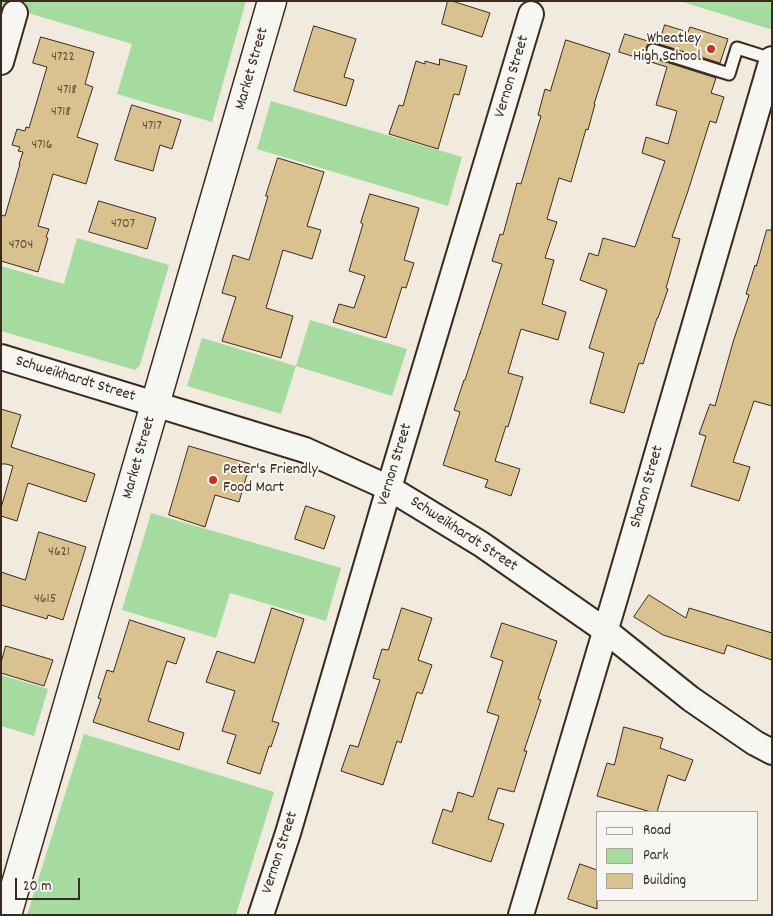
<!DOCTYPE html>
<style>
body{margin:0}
#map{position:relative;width:773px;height:916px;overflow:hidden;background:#f0ebde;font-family:Dekko,sans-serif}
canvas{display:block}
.frame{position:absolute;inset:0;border:2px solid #3b2a1e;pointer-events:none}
.legend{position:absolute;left:596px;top:811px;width:162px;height:90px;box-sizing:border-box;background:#f6f6f2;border:1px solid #aba49d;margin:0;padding:6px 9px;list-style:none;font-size:15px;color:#3b2a1e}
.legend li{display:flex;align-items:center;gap:10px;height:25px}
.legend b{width:25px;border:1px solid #aba49d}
.scale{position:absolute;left:15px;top:878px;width:65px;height:22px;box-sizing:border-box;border:2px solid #3b2a1e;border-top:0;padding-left:6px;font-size:15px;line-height:18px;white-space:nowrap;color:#3b2a1e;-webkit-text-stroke:4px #f6f6f2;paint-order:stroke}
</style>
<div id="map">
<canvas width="773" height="916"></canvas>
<div class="frame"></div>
<ul class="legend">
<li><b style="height:6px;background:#f6f6f2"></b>Road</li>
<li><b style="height:14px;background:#a5db9e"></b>Park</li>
<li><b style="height:14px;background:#dac190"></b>Building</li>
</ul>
<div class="scale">20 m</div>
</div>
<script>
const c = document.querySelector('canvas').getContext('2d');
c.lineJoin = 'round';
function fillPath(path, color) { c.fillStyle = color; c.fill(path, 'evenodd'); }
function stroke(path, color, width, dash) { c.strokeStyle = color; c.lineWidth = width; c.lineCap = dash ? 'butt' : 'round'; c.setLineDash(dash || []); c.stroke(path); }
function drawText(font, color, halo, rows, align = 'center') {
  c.font = font + ' Dekko,sans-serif'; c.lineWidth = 4; c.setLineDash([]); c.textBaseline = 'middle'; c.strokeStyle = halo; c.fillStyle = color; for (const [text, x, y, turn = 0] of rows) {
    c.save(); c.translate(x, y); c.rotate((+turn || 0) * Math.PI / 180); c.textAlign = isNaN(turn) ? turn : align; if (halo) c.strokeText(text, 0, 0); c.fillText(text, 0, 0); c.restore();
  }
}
fillPath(new Path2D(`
 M1,1H246L212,122L117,94L132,44L1,5Z
 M680,1H772V29L766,28Z
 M271,101L462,157L448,206L257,149Z
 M77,238L169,265L140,365L135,370L1,331V266L64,284Z
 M310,320L407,349L392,396L296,366L281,414L187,386L202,338L296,366Z
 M151,513L341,568L326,621L230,593L216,638L122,610Z
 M1,675L48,689L34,736L1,726Z
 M84,734L274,792L236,915H27Z`), '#a5db9e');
const building = new Path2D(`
 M448,1H452L490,13L482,37L442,24Z
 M665,25L688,32L690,27L728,39L720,63L659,44Z
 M314,26L356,39L344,77L354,80L346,106L294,91Z
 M625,34L654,43L648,44L646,48L647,55L650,57L716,78L711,93L724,97L716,123L710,121L688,191L672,237L680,239L666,288L668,289L658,318H657L643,364L639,363L624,413L590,403L604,353L589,348L607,290L580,280L589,253L598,256L603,238L635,247L665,161L642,153L646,137L668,144L677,111L656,105L667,67L619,52Z
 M41,37L94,52L85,84L93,87L77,137L98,144L86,184L53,174L38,226L49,229L46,237L48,238L38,272L1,261V215L5,216L20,164H19L23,152L18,151L20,147L12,145L17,129L25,131L26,127L29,128L47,67L33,63Z
 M566,40L610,54L594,104H595L588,130L586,129L571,182L559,178L547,219L557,222L545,258L554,260L542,304L566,312L558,340L521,329L508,373L523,377L508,427L506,426L495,461L520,469L511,496L485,487L488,480L443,465L460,412L454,410L464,380H465L480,333V334L502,264L492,261L500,234L503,235L517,183L521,184L541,116L538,115L545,89L550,91Z
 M440,59L467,66L459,95L454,94L438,149L389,134L399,105L403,106L416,61L425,64V61L439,65Z
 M132,105L181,120L172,149L160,145L153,171L115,160Z
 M278,158L324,172L307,226L321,230L312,259L283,250L266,308L293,316L281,358L222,341L236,297L222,293L233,255L249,260L268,196H266Z
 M370,194L419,208L404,260L414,263L406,288L402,287L386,338L333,322L339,304L354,308L365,276L349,271L363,224L361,223Z
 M99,201L156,218L147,249L89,232Z
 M767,230H772V406L754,401L733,462L750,467L739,501L691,486L706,436L699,434L710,404L715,406L734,339L749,295L746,294L755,265L756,266Z
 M1,409L21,415L11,447L95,474L86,502L28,483L17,521L1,516V508L13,466L6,464H1Z
 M189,446L250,464L239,502L215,495L205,527L169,515Z
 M306,506L335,516L324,549L295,539Z
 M39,532L86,547L63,620L48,615L47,619L1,605V572L25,580Z
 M649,595L686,618L689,608L772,633V660L727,645L724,654L663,635L634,617Z
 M272,608L304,619L272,721L279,723L271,747L269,746L260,774L227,763L236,735L222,731L235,691L206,682L217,651L254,663Z
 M402,608L432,618L418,660L432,665L422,694L417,692L401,743L397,741L383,785L341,771L350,745L358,747L380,680L373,678L382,649L388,650Z
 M130,620L185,638L176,664L167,661L148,721L184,733L179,750L93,722L101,699L98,698L107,670L113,672Z
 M502,623L557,641L538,699L541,700L524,751H527L514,792L498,788L488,819L504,824L491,862L432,843L443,809L452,812L458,792L473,797L499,716L487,712L503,661L491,657Z
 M6,646L53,660L44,686L1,673V663Z
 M624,727L663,738L660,748L693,760L685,781L668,775L657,812H651L597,796L607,763L614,765Z
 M580,864L597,870V909L568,899Z`);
fillPath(building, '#dac190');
stroke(building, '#3b2a1e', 1);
const service = new Path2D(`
 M653,50L729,74L737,48L772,59`);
const minor = new Path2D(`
 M1,62L15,13
 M1,357L305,450L389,488L481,544L606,631L691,699L755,743L772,752
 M261,915L288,833L389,488L531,14
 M521,915L616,595L772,59`);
const tertiary = new Path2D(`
 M7,915L272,1`);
stroke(service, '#3b2a1e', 15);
stroke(minor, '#3b2a1e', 28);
stroke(tertiary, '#3b2a1e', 31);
stroke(service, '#f6f6f2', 11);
stroke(minor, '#f6f6f2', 24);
stroke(tertiary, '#f6f6f2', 28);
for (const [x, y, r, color] of [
 [711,49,5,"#c8321e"],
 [213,480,5,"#c8321e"]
]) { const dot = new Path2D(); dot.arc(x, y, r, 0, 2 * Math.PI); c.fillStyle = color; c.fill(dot); stroke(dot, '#f6f6f2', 2); }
drawText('14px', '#63503a', null, [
 ["4722",63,58],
 ["4718",67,91],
 ["4718",61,113],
 ["4717",152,127],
 ["4716",42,146],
 ["4707",123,225],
 ["4704",21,246],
 ["4621",59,553],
 ["4615",45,600]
]);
drawText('16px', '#3b2a1e', '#f6f6f2', [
 ["Wheatley",701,40],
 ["High School",701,58],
 ["Peter's Friendly",223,471,"left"],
 ["Food Mart",223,489,"left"]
], 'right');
drawText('16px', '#3b2a1e', '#f6f6f2', [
 ["Market Street",253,69,-74],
 ["Vernon Street",513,77,-73],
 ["Schweikhardt Street",75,380,17],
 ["Market Street",140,458,-74],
 ["Vernon Street",396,465,-73],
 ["Sharon Street",648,487,-74],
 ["Schweikhardt Street",463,535,33],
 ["Vernon Street",281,853,-72]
]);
</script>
